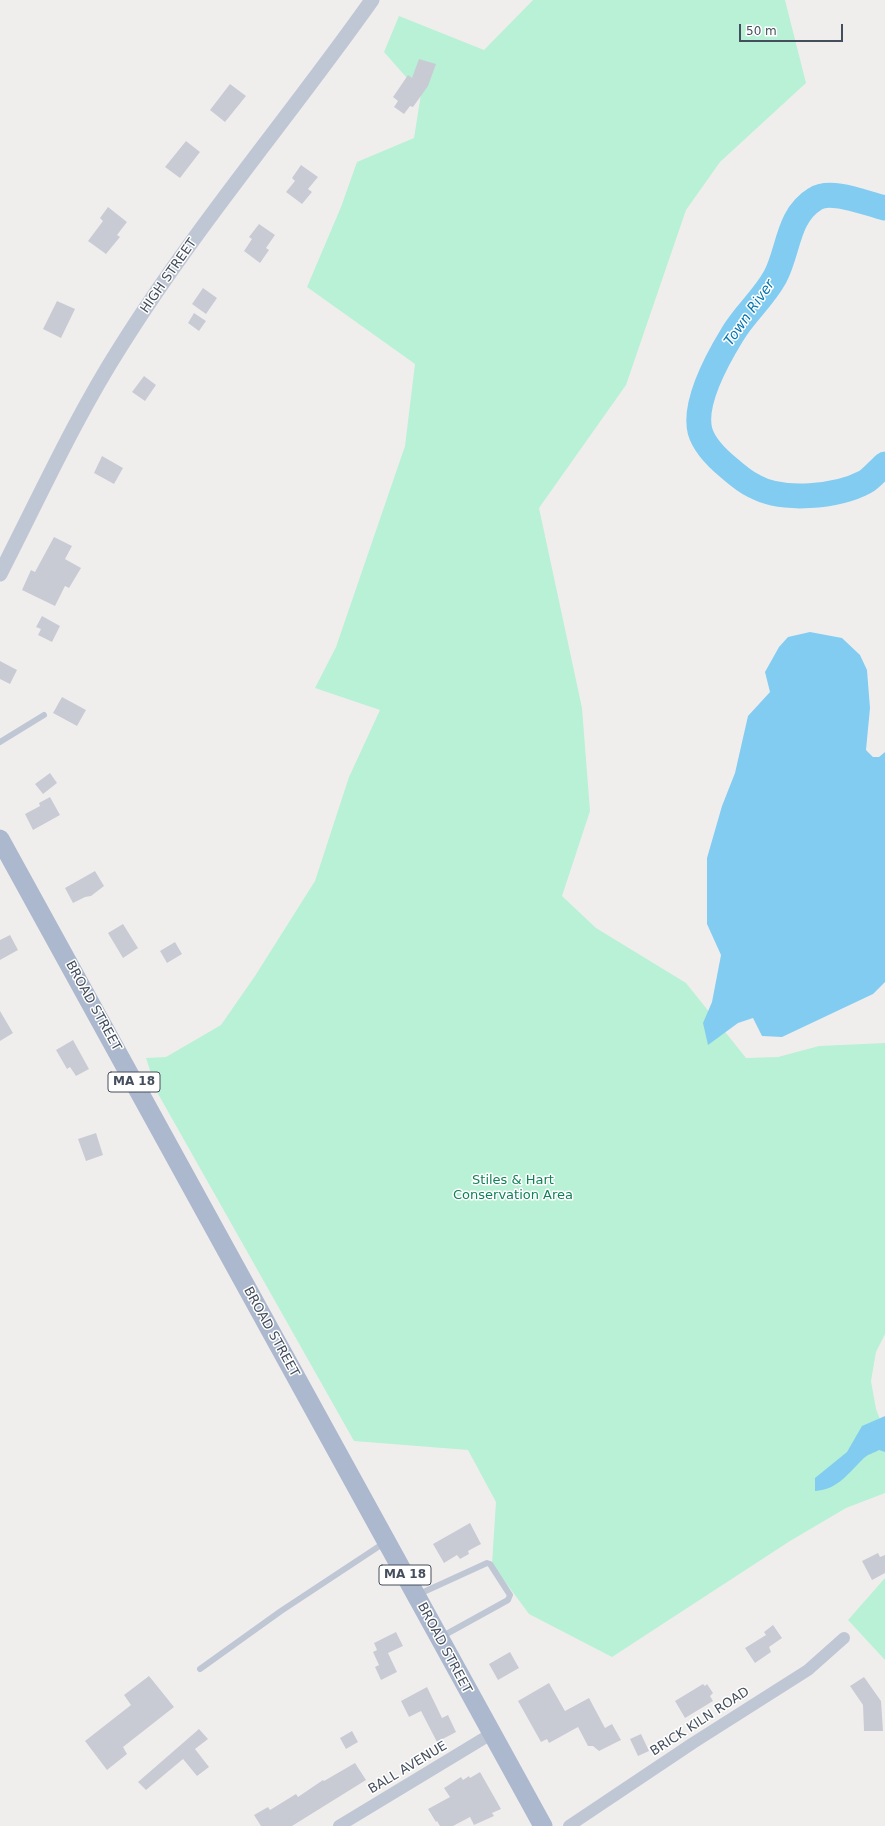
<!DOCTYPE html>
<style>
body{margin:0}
#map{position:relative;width:885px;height:1826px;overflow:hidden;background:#f0eeed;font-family:"DejaVu Sans",sans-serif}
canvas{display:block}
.scale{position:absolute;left:739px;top:24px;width:104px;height:18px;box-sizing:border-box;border:2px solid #444e5c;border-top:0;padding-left:5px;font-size:12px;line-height:14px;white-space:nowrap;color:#444e5c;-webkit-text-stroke:3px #fff;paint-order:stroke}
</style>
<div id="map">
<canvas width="885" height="1826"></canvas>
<div class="scale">50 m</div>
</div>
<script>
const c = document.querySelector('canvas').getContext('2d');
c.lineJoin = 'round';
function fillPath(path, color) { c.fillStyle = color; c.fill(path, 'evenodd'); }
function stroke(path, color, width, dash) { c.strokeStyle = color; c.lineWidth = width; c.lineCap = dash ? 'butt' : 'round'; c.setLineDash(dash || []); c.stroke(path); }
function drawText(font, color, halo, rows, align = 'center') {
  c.font = font + ' "DejaVu Sans",sans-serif'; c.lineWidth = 3; c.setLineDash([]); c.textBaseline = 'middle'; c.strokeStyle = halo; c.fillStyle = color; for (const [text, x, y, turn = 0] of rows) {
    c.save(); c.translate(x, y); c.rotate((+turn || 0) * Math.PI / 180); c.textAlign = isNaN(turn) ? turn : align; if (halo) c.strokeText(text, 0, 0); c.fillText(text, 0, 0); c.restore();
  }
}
fillPath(new Path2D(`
 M533,0H785L806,83L720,162L686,210L626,385L539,508L582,708L590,811L562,896L596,928L686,983L746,1058L778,1057L819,1046L885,1043V1334L876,1352L871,1381L876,1409L885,1432V1493L846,1508L790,1541L612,1657L529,1614L492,1564L496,1502L468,1450L354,1441L157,1092L146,1058L166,1057L221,1025L255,976L315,881L349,777L380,710L315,688L336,647L405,446L415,364L307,287L341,207L357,162L414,138L421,94L384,52L399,16L484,50Z
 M885,1578V1660L848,1620Z`), '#b8f1d6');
fillPath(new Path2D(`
 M810,632L842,638L860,655L867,670L870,708L866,750L873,757H879L885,752V982L873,994L782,1037L762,1036L753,1018L738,1023L708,1045L703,1023L712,1002L721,955L707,924V858L722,806L735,773L748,716L770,692L765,672L779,647L788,637Z
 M885,1416V1452L879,1450C874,1453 868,1454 864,1458C849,1472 838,1490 815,1491V1478L847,1452L862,1426Z`), '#82ccf1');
stroke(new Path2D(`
 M885,208C867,204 831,188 815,199C787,216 789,251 775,277C763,299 744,314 732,335C718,358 693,403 700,431C704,445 718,459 729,468C737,475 745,482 754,486C782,502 837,497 865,482C872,478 879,469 885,464`), '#82ccf1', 25);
fillPath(new Path2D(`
 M419,59L436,64L428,86L413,107L410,106L404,114L394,107L398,101L393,97L408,75L412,78Z
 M230,84L246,96L225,122L210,110Z
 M186,141L200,152L180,178L165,167Z
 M301,165L318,177L308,189L312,192L302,204L286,192L295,181L292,178Z
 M108,207L127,222L117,235L120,237L106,254L88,241L103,221L100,218Z
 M259,224L275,235L266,248L269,250L260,263L244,251L252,239L249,237Z
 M203,288L217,298L206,314L192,304Z
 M57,301L75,309L61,338L43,329Z
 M194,313L206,321L199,331L188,323Z
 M144,376L156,385L145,401L132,392Z
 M102,456L123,468L114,484L94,473Z
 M54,537L72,546L65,559L81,568L69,588L65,586L55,606L22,590L31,570L35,572Z
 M42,616L60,626L52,642L38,635L41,629L36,627Z
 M0,661L17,670L10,684L0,679Z
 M62,697L86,710L77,726L53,713Z
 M50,773L57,783L43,794L35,784Z
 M50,797L60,815L33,830L25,814L40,806L39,803Z
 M95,871L104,886L91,896L85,897L73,903L65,888Z
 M123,924L138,948L123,958L108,933Z
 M10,935L18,950L0,960V940Z
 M175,942L182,954L167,963L160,951Z
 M0,1011L13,1033L0,1041Z
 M73,1040L89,1069L76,1076L70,1067L67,1069L56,1050Z
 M96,1133L103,1155L86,1161L78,1139Z
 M470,1523L481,1544L468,1551L469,1554L460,1559L457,1555L444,1563L433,1544Z
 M878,1553L880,1557L885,1555V1573L872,1580L862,1561Z
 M773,1625L782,1638L769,1647L771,1652L755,1663L745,1648L766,1635L764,1632Z
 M396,1632L403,1646L388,1653L397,1672L381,1680L375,1667L379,1665L373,1652L377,1650L374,1643Z
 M510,1652L519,1668L498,1680L489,1664Z
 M149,1676L174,1707L123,1747L127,1754L107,1770L85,1741L131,1705L124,1695Z
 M864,1677L881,1701L883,1731H864L863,1705L850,1686Z
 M549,1683L565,1711L589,1698L605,1728L612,1724L621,1740L599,1751L593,1746H588L578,1727L549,1743L547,1739L541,1742L518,1701Z
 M703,1684L705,1686L707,1684L713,1693L710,1696L713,1701L685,1718L675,1701Z
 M427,1687L442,1718L448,1715L456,1732L437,1742L421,1711L409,1717L401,1701Z
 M199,1729L208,1739L195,1749L209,1767L197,1776L183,1759L146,1790L138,1782Z
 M352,1731L358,1742L346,1749L340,1738Z
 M641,1734L649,1751L638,1756L630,1739Z
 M355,1763L366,1780L292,1826H261L254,1815L268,1807L270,1810L296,1794L298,1797L323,1780L324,1781Z
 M480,1772L501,1809L492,1813L494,1816L474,1825L470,1817L453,1826H440L437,1821L436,1822L428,1809L450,1797L444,1788L461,1777L463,1780L469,1776L470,1778Z`), '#c9cbd4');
stroke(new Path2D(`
 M0,742L44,715
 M417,1595L487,1563L490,1564L510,1595L508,1600L441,1637
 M200,1669L281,1611L384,1543`), '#c0c7d4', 6);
stroke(new Path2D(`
 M339,1826L491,1734
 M569,1826L693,1743L808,1670L844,1638`), '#c0c7d4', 12);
stroke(new Path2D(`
 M0,574C39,498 75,418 121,346C197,225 290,116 372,0`), '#c0c7d4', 15);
stroke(new Path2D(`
 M0,839L543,1826`), '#abb8ce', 19);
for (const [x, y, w] of [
 [134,1082,52],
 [405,1575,52]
]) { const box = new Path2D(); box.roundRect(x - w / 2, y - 10, w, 20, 3); c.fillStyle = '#fff'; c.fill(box); stroke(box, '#444e5c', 1); }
drawText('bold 12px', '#444e5c', null, [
 ["MA 18",134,1082],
 ["MA 18",405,1575]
]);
drawText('13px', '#444e5c', '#fff', [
 ["HIGH STREET",169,276,-55],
 ["BROAD STREET",93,1006,61],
 ["BROAD STREET",271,1332,61],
 ["BROAD STREET",444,1648,62],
 ["BRICK KILN ROAD",700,1722,-33],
 ["BALL AVENUE",408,1768,-31]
]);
drawText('13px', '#118258', '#fff', [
 ["Stiles & Hart",513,1181],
 ["Conservation Area",513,1196]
]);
drawText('italic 14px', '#0375b0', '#fff', [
 ["Town River",750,313,-55]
]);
</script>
